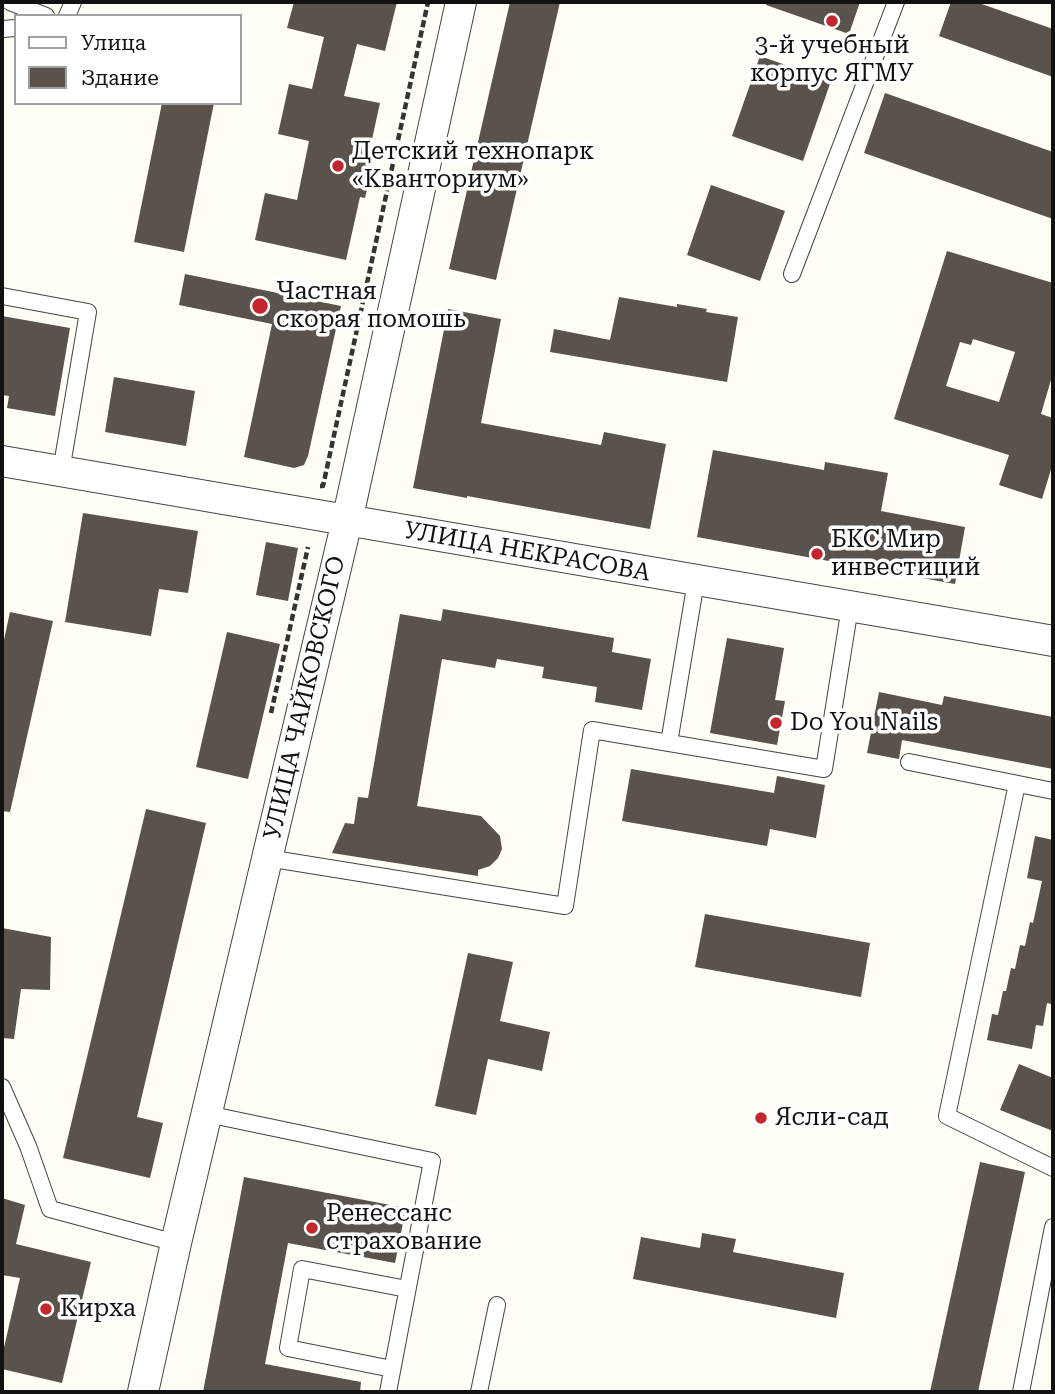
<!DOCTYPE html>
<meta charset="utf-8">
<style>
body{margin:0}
#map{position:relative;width:1055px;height:1394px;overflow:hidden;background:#fffdf5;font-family:"Roboto Serif",serif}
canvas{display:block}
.frame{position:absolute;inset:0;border:4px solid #111;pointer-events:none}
.legend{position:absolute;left:14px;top:14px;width:228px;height:91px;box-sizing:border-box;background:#fff;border:2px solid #a0a0a0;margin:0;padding:9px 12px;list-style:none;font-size:21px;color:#111}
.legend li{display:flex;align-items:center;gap:14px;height:35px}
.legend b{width:35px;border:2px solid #a0a0a0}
</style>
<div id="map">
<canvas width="1055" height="1394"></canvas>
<div class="frame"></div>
<ul class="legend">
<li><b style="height:9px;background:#fff"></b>Улица</li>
<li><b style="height:19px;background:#5a524d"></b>Здание</li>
</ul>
</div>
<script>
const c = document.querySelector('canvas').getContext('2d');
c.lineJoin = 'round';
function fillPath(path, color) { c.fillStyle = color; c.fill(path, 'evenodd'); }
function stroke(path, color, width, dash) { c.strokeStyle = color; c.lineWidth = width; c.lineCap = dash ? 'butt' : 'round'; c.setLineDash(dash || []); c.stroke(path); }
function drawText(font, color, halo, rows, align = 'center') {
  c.font = font + ' "Roboto Serif",serif'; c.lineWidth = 7; c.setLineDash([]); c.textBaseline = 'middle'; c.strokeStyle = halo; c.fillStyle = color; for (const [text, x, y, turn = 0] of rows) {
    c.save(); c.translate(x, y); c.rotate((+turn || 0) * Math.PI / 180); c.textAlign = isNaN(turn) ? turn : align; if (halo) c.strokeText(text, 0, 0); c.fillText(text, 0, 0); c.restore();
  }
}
fillPath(new Path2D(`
 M294,2H397L385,51L357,44L344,96L380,103L369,153L375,155L365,198L360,197L346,260L255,240L265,193L297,200L309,141L278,134L289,84L312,89L324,37L287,28Z
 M510,2H560L496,280L449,269Z
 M767,2H860L849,34L766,5Z
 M951,2H976L1053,29V77L939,36Z
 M760,56L831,81L803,161L732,136Z
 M885,93L1053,152V219L864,153Z
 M162,103H214L184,252L134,242Z
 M711,185L785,211L760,281L687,255Z
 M947,251L1053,283V373L1041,414L1053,418V463L1042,499L999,485L1009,455L894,419ZM973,339L1015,352L999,402L946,386L960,342L971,345Z
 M185,274L341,306L308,456L304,465L294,468L244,457L272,324L179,305Z
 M619,297L677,307V304L707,309L706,312L738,317L727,382L550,352L554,329L610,340Z
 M448,309L501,319L481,423L601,445L604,432L666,444L650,529L467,496V498L413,488Z
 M2,316L70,328L55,416L7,408L9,396L2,395Z
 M114,377L195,391L186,446L105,432Z
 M713,450L824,470L825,462L888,473L881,511L965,527L955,584L697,537Z
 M83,513L198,531L188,593L159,589L151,636L65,622Z
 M266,542L298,548L288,601L256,595Z
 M443,609L614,638L612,652L651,659L642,710L595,702L597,687L542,678L544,667L497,659L495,668L442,659L417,806L481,816L500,836L502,849L498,858L490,866L478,870V876L332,853L345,823L354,824L358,797L368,798L400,614L441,621Z
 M10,612L53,621L10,812L2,811V649Z
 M227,632L280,644L248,779L196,767Z
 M727,638L784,648L775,700L785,701L777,745L710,733Z
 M879,692L942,705L944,696L1053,717V769L902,740L899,759L867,753Z
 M631,769L774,793L777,776L825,785L816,838L770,829L767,846L622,821Z
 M146,809L206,823L137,1117L163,1123L150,1178L63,1158Z
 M1035,836L1053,840V991L1051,1004L1047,1003L1043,1026L1036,1025L1032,1049L987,1040L992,1014L998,1015L1003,991H1006L1011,968L1015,969L1020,945L1025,946L1030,922L1033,923L1042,881L1027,878Z
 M705,914L870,943L861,997L695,967Z
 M2,928L51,937L50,990L21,989L14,1039L2,1038Z
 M468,953L513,962L500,1021L550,1032L542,1071L488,1059L476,1115L435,1106Z
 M1019,1064L1053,1078V1131L1000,1110Z
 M980,1162L1025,1172L978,1392H930Z
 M244,1177L406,1208L395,1263L288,1243L265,1364L361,1382L360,1392H203Z
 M2,1198L25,1205L16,1244L91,1262L62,1383L2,1369V1356L20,1278L2,1275Z
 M702,1233L736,1239L733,1252L844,1273L836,1318L633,1279L641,1237L700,1248Z`), '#5a524d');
const lane = new Path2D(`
 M10,2L46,16
 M67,16L73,2
 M2,29L16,28
 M792,274L896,2
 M2,296L88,312L61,471
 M669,743L696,581
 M909,762L1053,791
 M1017,784L947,1116L1053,1168
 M267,858L565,906L592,730L824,769L850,607
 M2,1087L28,1146L50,1209L176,1243
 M207,1114L432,1161L388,1392
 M392,1369L288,1348L302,1269L407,1289
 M479,1392L497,1305
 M1021,1392L1053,1227`);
const street = new Path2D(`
 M2,461L1053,641
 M143,1392L176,1243L347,521L461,2`);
stroke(lane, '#444', 18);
stroke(street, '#444', 32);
stroke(new Path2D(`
 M320,486H323L428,2
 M271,713L308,547`), '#333', 4.5, [7, 3.5]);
stroke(lane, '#fff', 16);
stroke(street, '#fff', 30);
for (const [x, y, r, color] of [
 [832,21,7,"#c4262e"],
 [338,166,7,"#c4262e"],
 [260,306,9,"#c4262e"],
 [817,554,7,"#c4262e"],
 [776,723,7,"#c4262e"],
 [761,1118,7,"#c4262e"],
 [312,1228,7,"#c4262e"],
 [46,1309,7,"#c4262e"]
]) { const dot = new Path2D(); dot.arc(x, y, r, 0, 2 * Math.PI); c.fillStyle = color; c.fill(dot); stroke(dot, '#fff', 2.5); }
drawText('24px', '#111', '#fff', [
 ["3-й учебный",832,46,"center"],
 ["корпус ЯГМУ",832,74,"center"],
 ["Детский технопарк",352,152],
 ["«Кванториум»",352,180],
 ["Частная",276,292],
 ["скорая помошь",276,320],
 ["БКС Мир",831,540],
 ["инвестиций",831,568],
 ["Do You Nails",790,723],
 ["Ясли-сад",775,1118],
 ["Ренессанс",326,1214],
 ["страхование",326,1242],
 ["Кирха",60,1309]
], 'left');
drawText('24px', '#111', '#fff', [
 ["УЛИЦА НЕКРАСОВА",527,552,10],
 ["УЛИЦА ЧАЙКОВСКОГО",305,698,-77]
]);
</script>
